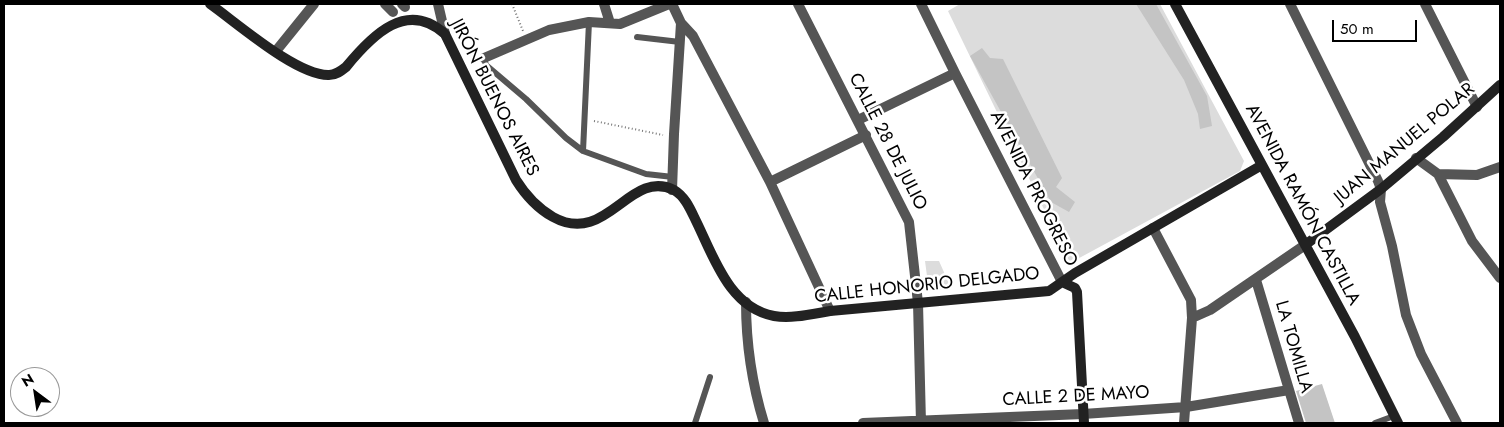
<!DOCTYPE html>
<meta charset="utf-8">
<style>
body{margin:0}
#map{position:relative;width:1504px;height:427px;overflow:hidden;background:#fff;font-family:Jost,sans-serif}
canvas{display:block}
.frame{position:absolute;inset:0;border:5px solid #000;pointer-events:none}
.north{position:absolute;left:10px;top:367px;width:50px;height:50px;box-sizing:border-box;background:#fff;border:1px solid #999;border-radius:50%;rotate:329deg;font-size:14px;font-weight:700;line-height:20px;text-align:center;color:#000}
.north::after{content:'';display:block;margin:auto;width:18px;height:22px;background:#000;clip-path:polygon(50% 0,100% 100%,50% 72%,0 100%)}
.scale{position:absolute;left:1332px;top:20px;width:85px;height:22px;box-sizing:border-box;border:2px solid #000;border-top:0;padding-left:6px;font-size:15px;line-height:18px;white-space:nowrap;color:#000;-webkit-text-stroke:4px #fff;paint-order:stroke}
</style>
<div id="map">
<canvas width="1504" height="427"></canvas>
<div class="frame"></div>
<div class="north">N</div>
<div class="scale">50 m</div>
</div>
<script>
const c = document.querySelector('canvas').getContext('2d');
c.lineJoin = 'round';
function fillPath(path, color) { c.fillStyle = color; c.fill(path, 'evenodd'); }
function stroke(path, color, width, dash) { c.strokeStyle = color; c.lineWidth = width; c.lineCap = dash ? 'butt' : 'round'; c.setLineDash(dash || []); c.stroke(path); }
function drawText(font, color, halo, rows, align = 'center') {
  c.font = font + ' Jost,sans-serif'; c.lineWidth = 5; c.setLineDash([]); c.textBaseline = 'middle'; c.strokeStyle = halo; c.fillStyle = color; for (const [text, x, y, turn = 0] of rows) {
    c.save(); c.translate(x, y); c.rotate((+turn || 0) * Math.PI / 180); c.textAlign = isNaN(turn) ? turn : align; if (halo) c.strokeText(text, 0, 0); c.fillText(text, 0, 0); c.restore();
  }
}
fillPath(new Path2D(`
 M960,4H1160L1244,161L1240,171L1070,263L948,11Z
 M925,261H939L951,288L929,291Z`), '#dcdcdc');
fillPath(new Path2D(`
 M1136,4H1156L1207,96L1212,126L1200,129L1198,114L1184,80Z
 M982,48L990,58L1003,59L1062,178L1056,187L1075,202L1069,212L1051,202L970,56Z
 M1322,384L1335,423H1306L1296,391Z`), '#c4c4c4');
stroke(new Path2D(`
 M512,4L523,31
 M594,121L663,135`), '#777', 2, [1, 2.5]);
stroke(new Path2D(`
 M637,37L680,42
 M484,58L486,65L526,99L566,138L583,151L646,174L673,177
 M583,151L589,22
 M695,423L710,377
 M1375,423L1394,416`), '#555', 6);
stroke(new Path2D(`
 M385,4L393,12
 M402,4L405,7
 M438,4L445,34
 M604,4L610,23
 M672,4L681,23L693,36L770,182L830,311
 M798,4L909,222L918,303L921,423
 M921,4L955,73L1062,282
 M1290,4L1378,181L1381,189L1380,202L1392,246L1406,315L1421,354L1457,423
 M1425,4L1477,107
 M276,51L314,4
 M484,58L549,30L589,22L620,24L669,4
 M858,120L955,73
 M1416,158L1438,174L1477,175L1500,167
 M1438,174L1472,241L1500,278
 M770,182L866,135
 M672,190L674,134L681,23
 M1153,228L1191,300L1192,318L1184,423
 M1256,280L1299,423
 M746,302C746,343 752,384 764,423
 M1192,318L1210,310L1305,245
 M863,423L1083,414L1186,407L1289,390`), '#555', 10);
stroke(new Path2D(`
 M210,4C237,23 297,76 329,75C336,75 341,71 346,67C373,34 407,0 445,34L516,180C526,196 537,208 553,217C607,247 629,168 674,190C686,197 691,211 697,223C714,258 730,308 774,316C792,319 812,314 830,311L1049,291L1075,273L1262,165
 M1175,4L1355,337L1398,423
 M1305,245L1381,189L1443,137L1500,85
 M1062,282L1075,288L1077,292L1084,423`), '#222', 10);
drawText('18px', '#000', '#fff', [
 ["JIRÓN BUENOS AIRES",494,98,63],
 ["CALLE 28 DE JULIO",887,142,63],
 ["JUAN MANUEL POLAR",1405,144,-40],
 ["AVENIDA PROGRESO",1033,189,63],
 ["AVENIDA RAMÓN CASTILLA",1302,205,62],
 ["CALLE HONORIO DELGADO",927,286,-6],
 ["LA TOMILLA",1293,347,74],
 ["CALLE 2 DE MAYO",1076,397,-3]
]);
</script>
